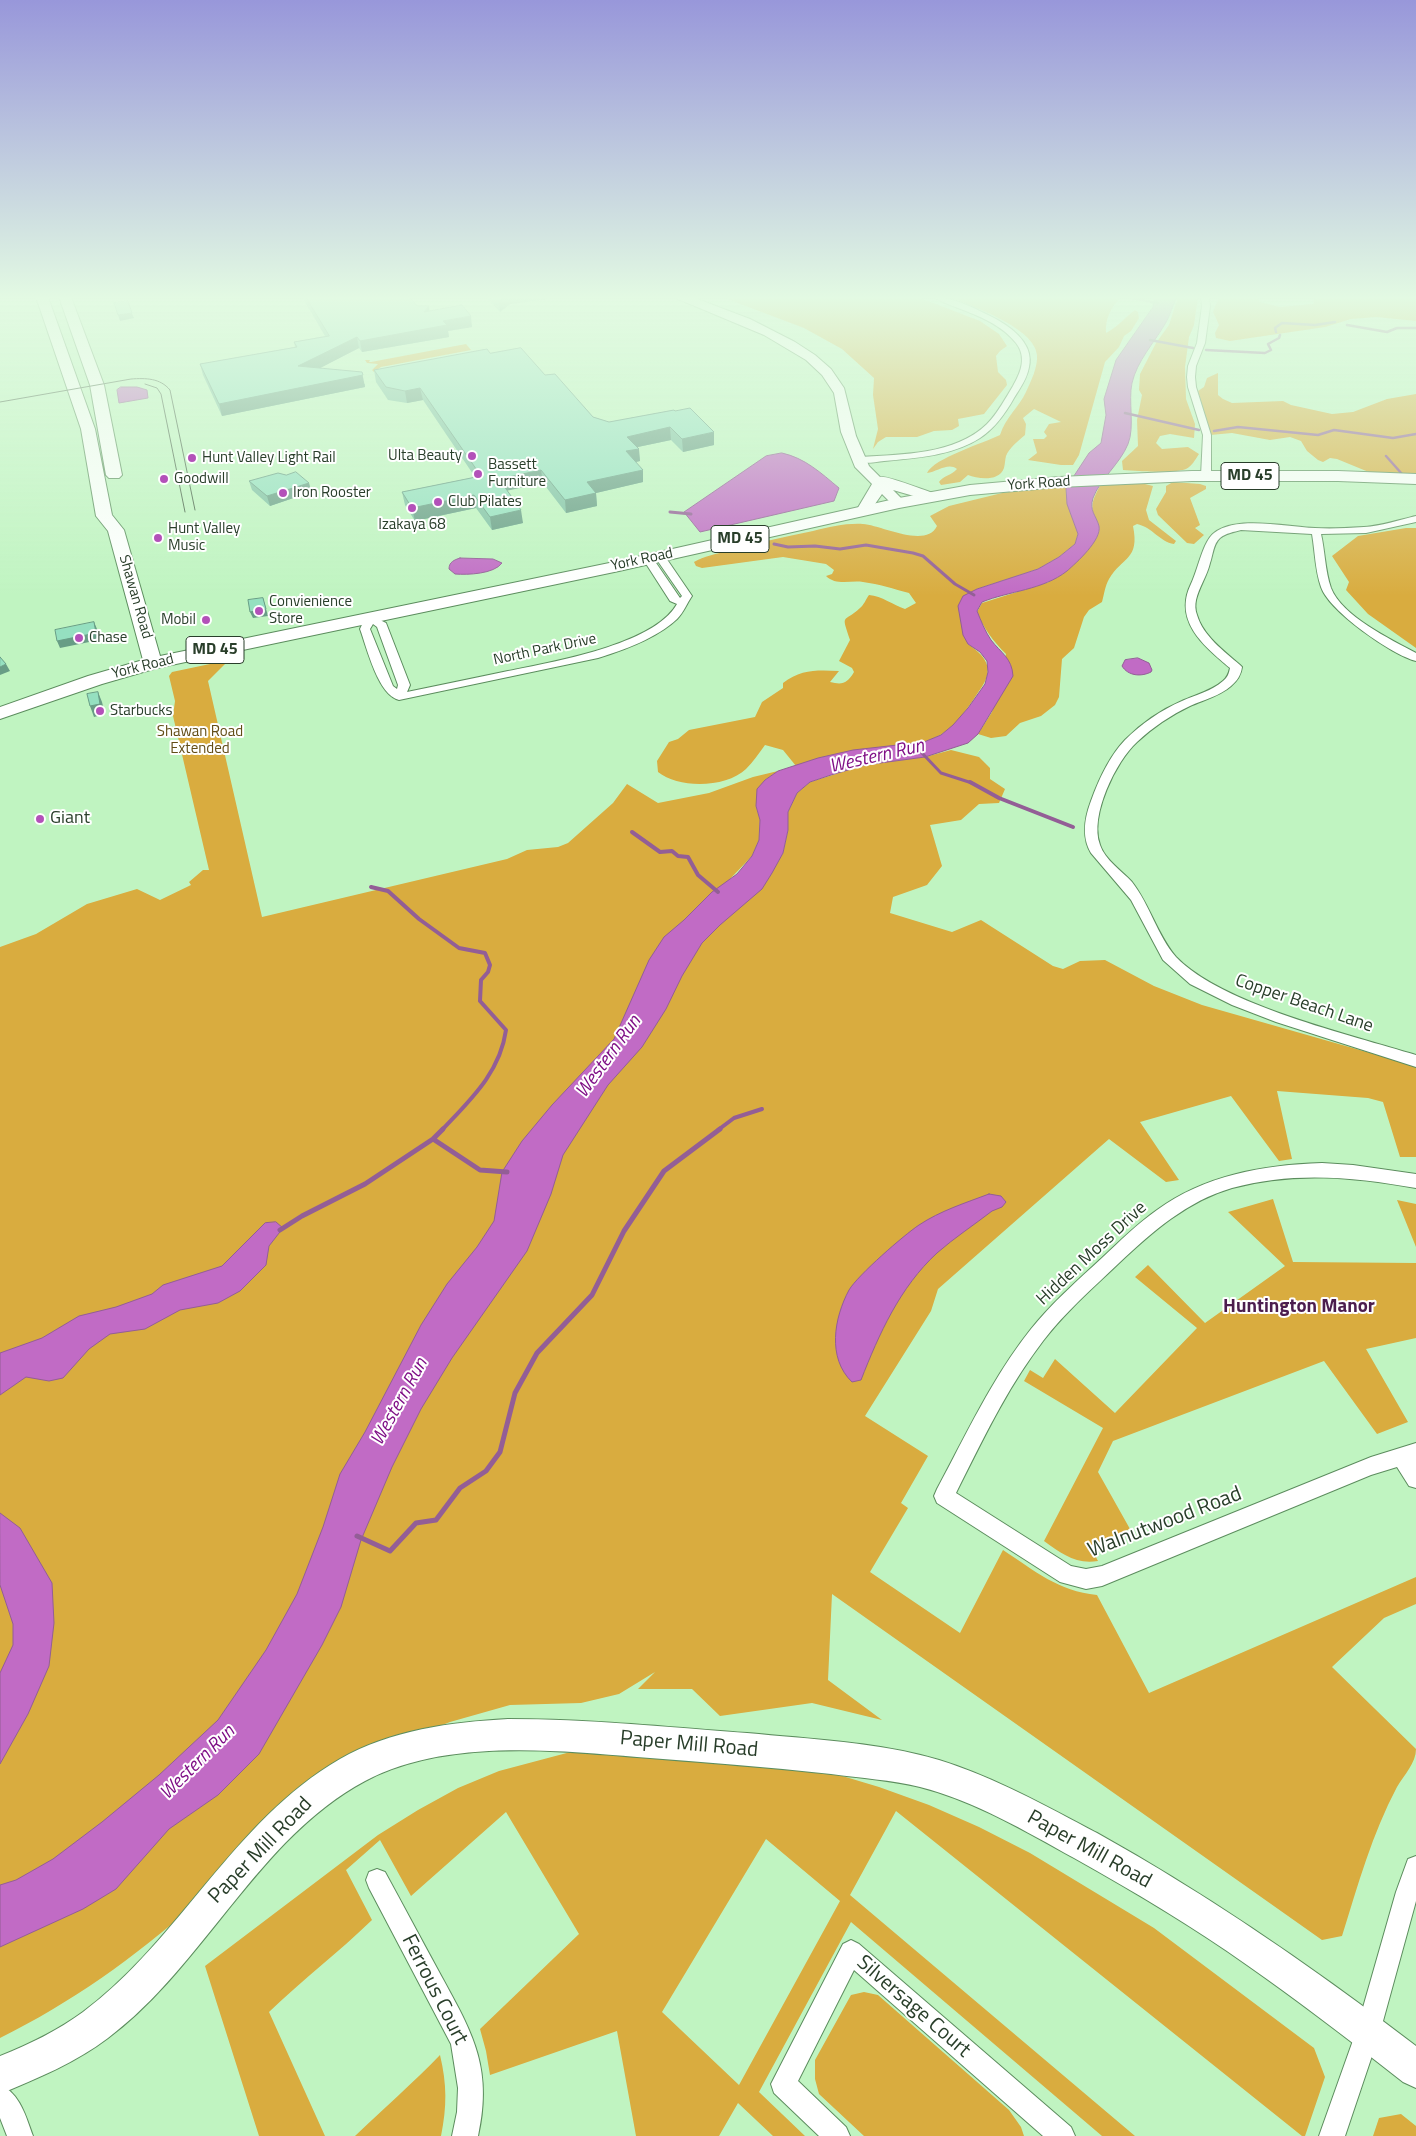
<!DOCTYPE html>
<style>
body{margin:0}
canvas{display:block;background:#c0f4c1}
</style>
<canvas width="1416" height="2136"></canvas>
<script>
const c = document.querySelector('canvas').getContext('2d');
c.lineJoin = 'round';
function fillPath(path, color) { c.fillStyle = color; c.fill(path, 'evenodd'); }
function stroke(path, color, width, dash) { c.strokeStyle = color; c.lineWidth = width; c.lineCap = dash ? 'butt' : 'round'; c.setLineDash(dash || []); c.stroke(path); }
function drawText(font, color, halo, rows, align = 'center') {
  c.font = font + ' "Titillium Web",sans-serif'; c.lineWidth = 4; c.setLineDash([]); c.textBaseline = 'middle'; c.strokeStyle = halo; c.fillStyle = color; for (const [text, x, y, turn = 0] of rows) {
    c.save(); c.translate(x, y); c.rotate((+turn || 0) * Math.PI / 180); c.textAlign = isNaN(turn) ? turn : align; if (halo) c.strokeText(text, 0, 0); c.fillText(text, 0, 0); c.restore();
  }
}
fillPath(new Path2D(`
 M722,297H918L980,321L999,334L1007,346L1000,351L996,356L998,372L1006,380L1007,385L984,414L958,419L959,426L952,430L934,431L917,437H886L878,442L873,449L878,429L873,395L874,378L842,349L804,328Z
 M949,297H1122C1111,306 1105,319 1106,333C1118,327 1124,318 1135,310L1138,312L1139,318L1131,331L1124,336L1119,347L1105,362L1079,455L1073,465H1061L1028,460L1037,453L1033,439H1044L1047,436L1044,432L1049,424L1061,422L1034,409L1023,418L1026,424L1025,435C1018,441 1009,448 1006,456C1005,460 1005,464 1004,468C999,482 978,479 968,475L960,482L941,485L939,482C943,476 952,475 957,469C948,462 937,472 927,473C934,458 984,443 1000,435C1005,418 1019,407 1026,392C1031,381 1038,367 1037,355C1035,328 972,306 949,297Z
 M1178,297H1198L1194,325L1189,337L1185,367L1186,399L1195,424L1194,438L1170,434L1160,436L1156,443L1162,449L1188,447L1199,454C1195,460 1192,466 1186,469C1173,474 1137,471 1123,470L1122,461L1138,446L1137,420L1142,395L1139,390L1140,374L1156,343L1169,325Z
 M1219,297H1258L1260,302L1280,307L1313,304L1315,297H1416V321L1376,317L1351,319L1325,327L1230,341L1216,338L1215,333L1219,325L1213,312Z
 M466,344L471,350L381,367L374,372L372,370L378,364L367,363L365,360H370L369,362H371Z
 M1218,373V395L1223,399L1232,403L1283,401L1291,405L1332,414L1353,412L1387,399L1416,394V476L1376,475L1337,459L1330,458L1323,462L1318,460L1307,451L1301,441L1290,437L1270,440L1232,433L1210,435L1198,391L1204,387L1207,378Z
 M1173,482L1200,484L1206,486V489L1190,498L1200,525L1195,528L1204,535L1194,544L1187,543L1158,515L1156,509L1166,492V486Z
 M1141,483L1153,486L1146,510L1149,520L1176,541L1174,544C1160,542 1152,527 1137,524L1133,526C1140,560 1122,557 1109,579C1105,586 1104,595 1102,602L1089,610L1084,617L1074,648L1062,659L1059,697L1055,705L1041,716L1020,723L1006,736L991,738L978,734L992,712L1006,654C993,641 984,629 977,612L982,603L1049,582L1099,527C1089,508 1091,502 1101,484Z
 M1056,486L1066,488V493L1078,534L1075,544L1059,557L1038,569L977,589L968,644C988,658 995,670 979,691C969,706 958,724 942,734C919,749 879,746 852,751C833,754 814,759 796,766L783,750L765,745C759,753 753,762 746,769C726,788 679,789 658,772L657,761L669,742L678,739L689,730L755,717L762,702L783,688V683C801,669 818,670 839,671L830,682C842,685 847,684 854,672L852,668L839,661L850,640C841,612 843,624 860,608C864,605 866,599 869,595C882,596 893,605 905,609L916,603L909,593C894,589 879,584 863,582C851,580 836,586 826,576L832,574L834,570L826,564L783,557L702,568L696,566L694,562C704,556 716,554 727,551C756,543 784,537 813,531C830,527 846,523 863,524C881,525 926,549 937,526L930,516L949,506L1002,493Z
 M1406,528H1416V648L1368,614L1346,590L1349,582L1332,556L1358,536Z
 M229,660L208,681L262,917L507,859L527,850L558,847L568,843L613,803L627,784L658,803L709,793L753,777L778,771L765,780L756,806L760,820L759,840L752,856L730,879L761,889L783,853L788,830V812L797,793L810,782L865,765L925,757L951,750L979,757L990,768V779L1005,789L999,803L979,804L961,820L930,825L942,866L927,885L893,897L890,913L952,932L981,920L1053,966L1063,969L1080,961L1105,960L1154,986L1202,1005L1416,1066V1157H1400L1383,1102L1368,1098L1277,1091L1292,1159L1279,1161L1231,1096L1140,1122L1179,1180L1166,1182L1109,1139L938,1289L931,1311L865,1416L928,1456L901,1503L908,1508L870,1572L960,1633L1003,1550C1035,1571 1058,1591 1097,1595L1149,1693L1416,1577V1604L1384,1618L1332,1667L1416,1749C1416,1763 1404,1775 1397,1787C1372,1834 1358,1885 1342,1936L1322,1940L832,1594L828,1680L882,1720L812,1703L720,1716L692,1689H638L655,1672L619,1694L581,1703L510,1705L450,1722L422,1733L194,1905C135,1957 71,2003 0,2038V947L36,934L87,904L137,889L160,900L191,885L189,882L203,870H209L173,716L175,701L169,676L172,672Z
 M1273,1199L1293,1262L1416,1263V1338L1366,1349L1408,1422L1377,1434L1324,1361L1113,1441L1098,1472L1130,1529L1090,1546L1098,1561C1076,1565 1061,1553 1044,1541L1103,1428L1024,1381L1030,1370L1043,1378L1055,1359L1115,1413L1197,1328L1135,1277L1148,1265L1205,1323L1285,1266L1228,1212Z
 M1397,1200L1416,1204V1247Z
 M578,1750L829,1772L879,1787L929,1805L979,1827L1030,1853L1154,1928L1314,2048L1325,2077L1305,2136H1302L896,1811L850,1895L1135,2136H1102L851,1922L759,2092L805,2136H773L738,2103L719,2136H636L617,2031L490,2075L486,2051L480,2029L579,1934L506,1812L411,1896L380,1840L346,1870L372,1920C339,1952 302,1980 269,2012L325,2136H259L205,1966L378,1835L418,1810L458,1788L499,1771ZM766,1839L840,1901L739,2085L662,2012Z
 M864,1992L878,1995L1009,2110L1021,2127L1024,2136H864L819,2094L815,2079V2060L851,1995Z
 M440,2055C447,2085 447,2106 441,2136H355C383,2109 413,2083 440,2055Z
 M1401,2114L1416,2126V2136H1373L1379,2118Z`), '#d9ac3f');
const water = new Path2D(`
 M1151,297H1176V299C1172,307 1170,316 1165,324C1154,343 1137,361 1132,383C1128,401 1135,427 1128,444C1120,464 1100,479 1093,498C1089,511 1096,515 1099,526C1102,540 1076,563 1067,571C1043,590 1009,591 982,602L977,611C981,621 985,631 991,640C1001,653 1012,658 1013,676L978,734L968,743L925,757L865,765L831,775L810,782L797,793L788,812V830L783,853L772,873L762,889L720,925L702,943L682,976L666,1009L642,1047L608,1085L563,1155L551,1194L527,1251L452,1358L421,1409L392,1467L361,1540L341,1607L322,1645L259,1754L218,1795L169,1829L116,1889L83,1909L0,1947V1885L16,1880L53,1859L102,1822L159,1775L218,1720L266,1650L297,1594L323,1527L340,1474L365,1432L421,1325L447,1284L477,1247L494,1221L502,1172L522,1141L552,1105L614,1039L649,960L664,937L684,920L712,892L737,874L752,856L759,840L760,820L756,806L757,789L765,780L778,771L818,758L853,750L924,742L941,735L953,725L968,708L985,684L988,672L987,661L980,652L968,644L963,635L958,606L963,596L977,589L1038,569L1059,557L1075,544L1078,534L1067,504L1066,488L1089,453L1101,443L1106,415L1104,399L1116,360L1153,307L1154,301Z
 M121,387H137L147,390L148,398L119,403L117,390Z
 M782,453C805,458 821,473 839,488L834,501L700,532L684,512L766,456Z
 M460,558L493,559L502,563C494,574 468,575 455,574L449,569C449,562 454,560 460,558Z
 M1138,658L1149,663L1152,670L1151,672C1141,677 1128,676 1122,666L1125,660Z
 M989,1194L1001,1196L1006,1202L1002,1207L992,1211C974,1225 954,1238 937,1253C900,1287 879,1334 861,1380L852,1382C827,1358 834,1318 849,1290C858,1275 904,1235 919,1225C940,1211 965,1203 989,1194Z
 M276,1222L283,1228L269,1246L266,1265L240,1291L218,1303L180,1310L145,1329L110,1334L89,1349L63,1378L49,1381L26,1377L0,1395V1353L42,1338L79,1316L116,1307L152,1294L163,1285L222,1266L265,1223Z
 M0,1513L20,1528L52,1583L54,1623L49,1666L28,1714L0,1764V1673L13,1645V1624L0,1585Z`);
fillPath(water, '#c16bc5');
stroke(water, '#935e96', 1);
stroke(new Path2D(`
 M1125,297L1158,303
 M1347,325L1387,332L1397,328H1416
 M1276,332L1275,328L1282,323L1315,325L1335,322
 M1150,340L1193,348
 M1206,350L1265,353L1271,350L1268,344L1279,338L1280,335
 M1125,413L1199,430
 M1214,431L1238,427L1318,435L1334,430L1393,438L1416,434
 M1386,456L1402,474`), '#935e96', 2.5);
stroke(new Path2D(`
 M670,512L691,514
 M774,544L788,547L815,546L840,549L866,545L913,553L923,556L955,584L974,595
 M922,753L941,773L972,783`), '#935e96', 3);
stroke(new Path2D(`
 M970,782L999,798L1073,827
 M632,832L660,852L672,851L678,856L688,857L698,875L718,892
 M371,887L388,891L419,919L459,948L485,953L490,965L488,972L481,980L480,1001L506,1030C500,1073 470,1100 442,1130
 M718,1130L734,1118L762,1109`), '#935e96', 4);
stroke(new Path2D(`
 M443,1129L433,1139L480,1170L507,1172
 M280,1230L302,1216L365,1184L433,1139
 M357,1536L390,1551L416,1523L436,1520L460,1488L486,1471L500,1452L515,1393L537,1353L592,1295L624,1231L664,1171L720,1129`), '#935e96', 5);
const minor = new Path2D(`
 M934,297C952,297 972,307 988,315C1007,324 1035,342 1029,367C1027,379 1020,388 1014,398C1005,414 995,428 980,438C952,456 916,458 884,461C876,462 866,464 858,462L856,460L861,457C903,454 955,455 987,424C998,413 1005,399 1013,386C1021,372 1027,357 1016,343C1002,325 979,316 958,308C950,305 941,302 934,297Z
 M1201,297H1209L1210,306L1205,343L1196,366L1195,377L1196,387L1211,435V476L1206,479L1201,476L1203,435L1188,387L1187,377L1188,366L1197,343L1202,306Z
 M1416,516V522L1366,533L1321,534C1325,551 1325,571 1331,588C1342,616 1390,639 1416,653V661C1392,655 1329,611 1321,587C1315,570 1315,551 1312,534L1241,530C1234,532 1226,533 1220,538C1213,544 1213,555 1210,563C1207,576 1199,587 1196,600C1195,605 1195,610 1197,615C1203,636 1224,651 1240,665L1242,667C1241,675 1237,681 1231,686C1220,696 1203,700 1190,706C1171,715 1153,727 1137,742C1116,761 1089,816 1100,845C1105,860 1122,871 1132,882C1150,905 1157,935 1176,957C1222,1005 1351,1035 1416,1055V1067L1276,1022L1232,1005L1190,984L1163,960L1131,900L1091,853C1081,836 1085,817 1091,801C1099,779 1109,757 1125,740C1141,724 1161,710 1182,701C1195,695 1212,691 1223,681C1228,677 1229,673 1230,668C1204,646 1173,621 1191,584C1198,570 1203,541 1214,533C1236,515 1288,527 1315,528C1331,529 1348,528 1364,527C1381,526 1399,520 1416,516Z
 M660,554L664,555L692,596C687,603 684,612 677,619C657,638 624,650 598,658L399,700C378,695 367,648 360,629L366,616L370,615L386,623L410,685L407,692C441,685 475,678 508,671C552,662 654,645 677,604L670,601L643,559L644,557H652L680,598L682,596L655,557ZM373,624L377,627L398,685L397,689L393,686L370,629Z
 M1322,1163L1353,1165L1416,1174V1188C1355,1177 1293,1171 1232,1188C1187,1201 1152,1232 1119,1263C1093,1288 1065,1312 1043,1341C1007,1388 982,1441 956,1493L1071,1566L1086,1569L1102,1566L1371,1457L1416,1443V1488L1409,1486L1397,1467L1371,1475L1102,1586L1086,1589L1060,1582L937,1503L934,1496L937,1489C966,1435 992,1378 1031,1329C1052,1303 1078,1280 1103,1257C1120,1241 1137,1224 1157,1210C1205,1175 1263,1165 1322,1163Z
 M1416,1856V1901L1380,2032L1345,2136H1319L1356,2032L1396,1892L1408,1859Z
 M377,1869L385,1872C403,1905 420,1937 438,1970C470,2029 494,2065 478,2136H452L457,2112L458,2088L451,2044L369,1888L366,1880L369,1872Z
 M851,1940L859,1944L1071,2127L1075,2136H1043L854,1970L798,2081L846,2127L850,2136H819L774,2093L771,2084L843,1944Z
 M0,2085C20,2093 26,2117 33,2136H7L0,2118Z`);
const secondary = new Path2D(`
 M676,297H692L750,319L795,342L815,355L831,369L844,388L856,436L869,466L880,477C886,475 926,491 936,494L938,497L936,500L931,501L893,490L906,503L904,506H894L882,494L868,514H858L856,511L872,484L855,467L841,432L834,393L822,375L806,360L764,335L678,299Z
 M508,1719C588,1719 667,1727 747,1733C809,1739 879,1742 939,1760C994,1777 1046,1806 1097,1833C1210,1896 1314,1968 1416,2046V2088L1403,2082C1352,2042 1300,2002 1247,1965C1192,1926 1133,1891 1074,1858C1025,1831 975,1801 920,1787C891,1780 861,1778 831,1774C767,1767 702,1762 637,1757C552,1750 444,1739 365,1781C258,1838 204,1966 108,2038C75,2063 38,2078 0,2094V2056C30,2044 57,2031 83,2012C180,1940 233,1821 340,1759C391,1730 451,1722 508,1719Z`);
const primary = new Path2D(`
 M36,297H48L95,429L112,515L124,530L160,656L619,561L899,498L970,485L1059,477L1192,471H1338L1416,474V484L1338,481H1192L1059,487L970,495L899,508L619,571L157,668L102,684L0,719V707L88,676L143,660L108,531L96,516L81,429Z
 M59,297H71L104,385L122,475L119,478H109L106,475L90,385Z`);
stroke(minor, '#5c8d5e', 2);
stroke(secondary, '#5c8d5e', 2);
stroke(primary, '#5c8d5e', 2);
fillPath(minor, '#fff');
fillPath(secondary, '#fff');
fillPath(primary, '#fff');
stroke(new Path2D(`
 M145,384L157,388L161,394L185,512
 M0,402L131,379C146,378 160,378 170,390L195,510`), '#455f46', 1);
fillPath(new Path2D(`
 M302,297H410L417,306H429V311L472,327L448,331L449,337L362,352L359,348L319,368L365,384V387L222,416L203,375L200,364L295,347L294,342L325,336Z
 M486,297H563L510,304L500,312Z
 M490,353L545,375L593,417L609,422L674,410L714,445L683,452L671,440L638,447L640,461L636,462L643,482L596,493L597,506L566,513L543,483L507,490L523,523L492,530L476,508L415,521L405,505L402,492L475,477L423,400L407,403L388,400L376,382L374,370Z
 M249,481L309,483L311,492L270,506L252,490Z`), '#80c1a5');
fillPath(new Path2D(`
 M503,297H563L510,304L500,312L499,301Z
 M429,306L430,317L424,312Z
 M132,313L134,318L120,321L118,315Z
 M471,316L472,327L448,331L449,337L362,352L360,341L443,321Z
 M357,337L359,348L301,378L298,366Z
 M362,372L365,387L222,416L219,404Z
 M420,388L423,400L407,403L405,391Z
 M670,427L671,440L628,449L627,437Z
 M714,432V445L683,452L682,439Z
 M639,449L640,461L627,464L626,451Z
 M541,470L543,483L501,492L499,479Z
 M643,470V482L596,493L597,506L566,513L565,500L587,482Z
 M309,483L311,492L270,506L267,496Z
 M474,495L476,508L415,521L412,508Z
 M521,510L523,523L492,530L490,517Z
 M263,598L268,616L253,618L250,612Z
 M94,622L97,629L99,640L60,648L57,641Z
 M6,664L10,671L0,675V667Z
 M98,692L102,702L105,714L94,717L90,706Z`), '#689d86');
const building = new Path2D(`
 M306,297H410L417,306H429L424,312L462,305L471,316L443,321L447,325L360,341L357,337L298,366L362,372L363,375L219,404L200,364L297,347L294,342L329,336Z
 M495,297H503L499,301Z
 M128,301L132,313L118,315L114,303Z
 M521,348L545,375L555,374L593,417L609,422L674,410L675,411L690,408L714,432L682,439L670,427L627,437L639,449L626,451L643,470L587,482L596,493L565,500L541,470L499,479L521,510L490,517L474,495L412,508L402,492L481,476L420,388L405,391L386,387L374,370L487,349L490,353Z
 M296,472L309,483L267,496L249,481L278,473L286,475Z
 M263,598L266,609L250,612L248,600Z
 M94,622L96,633L57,641L55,630Z
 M0,657L6,664L0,667Z
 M98,692L100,704L90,706L87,694Z`);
fillPath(building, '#95e0c0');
stroke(building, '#689d86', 1);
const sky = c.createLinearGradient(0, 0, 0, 596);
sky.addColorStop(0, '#9897da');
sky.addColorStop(0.5, '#e3fae3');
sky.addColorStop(1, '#e3fae300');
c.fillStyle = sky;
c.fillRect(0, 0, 1416, 596);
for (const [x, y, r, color] of [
 [472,456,5,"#b351b9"],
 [192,458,5,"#b351b9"],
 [478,474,5,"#b351b9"],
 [164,479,5,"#b351b9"],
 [283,493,5,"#b351b9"],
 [438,502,5,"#b351b9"],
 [412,508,5,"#b351b9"],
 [158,538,5,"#b351b9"],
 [259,611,5,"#b351b9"],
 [206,620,5,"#b351b9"],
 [79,638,5,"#b351b9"],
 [100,711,5,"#b351b9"],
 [40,819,5,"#b351b9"]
]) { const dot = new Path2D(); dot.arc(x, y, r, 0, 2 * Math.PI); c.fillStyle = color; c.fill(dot); stroke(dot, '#fff', 2); }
drawText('15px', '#293e2a', '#fff', [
 ["Ulta Beauty",462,456,"right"],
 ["Hunt Valley Light Rail",202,458],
 ["Bassett",488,465],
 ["Furniture",488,482],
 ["Goodwill",174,479],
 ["Iron Rooster",293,493],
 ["Club Pilates",448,502],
 ["Izakaya 68",412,525,"center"],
 ["Hunt Valley",168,529],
 ["Music",168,546],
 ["Convienience",269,602],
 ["Store",269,619],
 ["Mobil",196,620,"right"],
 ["Chase",89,638],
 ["Starbucks",110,711]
], 'left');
drawText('15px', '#293e2a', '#fff', [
 ["York Road",1039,484,-4],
 ["York Road",642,560,-12],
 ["Shawan Road",135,597,74],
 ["North Park Drive",545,650,-12],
 ["York Road",143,667,-14]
]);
drawText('15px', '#634d17', '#fff', [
 ["Shawan Road",200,732],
 ["Extended",200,749]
]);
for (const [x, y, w] of [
 [1250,476,58],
 [740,539,58],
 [215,650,58]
]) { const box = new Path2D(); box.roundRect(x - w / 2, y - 13.5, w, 27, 4); c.fillStyle = '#fff'; c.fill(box); stroke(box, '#293e2a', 1); }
drawText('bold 16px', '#293e2a', null, [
 ["MD 45",1250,476],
 ["MD 45",740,539],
 ["MD 45",215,650]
]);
drawText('18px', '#293e2a', '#fff', [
 ["Giant",50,819]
], 'left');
drawText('18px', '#293e2a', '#fff', [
 ["Copper Beach Lane",1304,1004,19],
 ["Hidden Moss Drive",1092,1254,-43]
]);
drawText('italic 19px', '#7f0f86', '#fff', [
 ["Western Run",877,757,-13],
 ["Western Run",609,1057,-54],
 ["Western Run",400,1402,-61],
 ["Western Run",198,1763,-45]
]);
drawText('bold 19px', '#4c1d4e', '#fff', [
 ["Huntington Manor",1299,1307]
]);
drawText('21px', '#293e2a', '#fff', [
 ["Walnutwood Road",1165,1523,-21],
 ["Paper Mill Road",689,1745,5],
 ["Paper Mill Road",1089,1850,29],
 ["Paper Mill Road",261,1851,-46],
 ["Ferrous Court",434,1990,63],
 ["Silversage Court",913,2007,41]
]);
</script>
